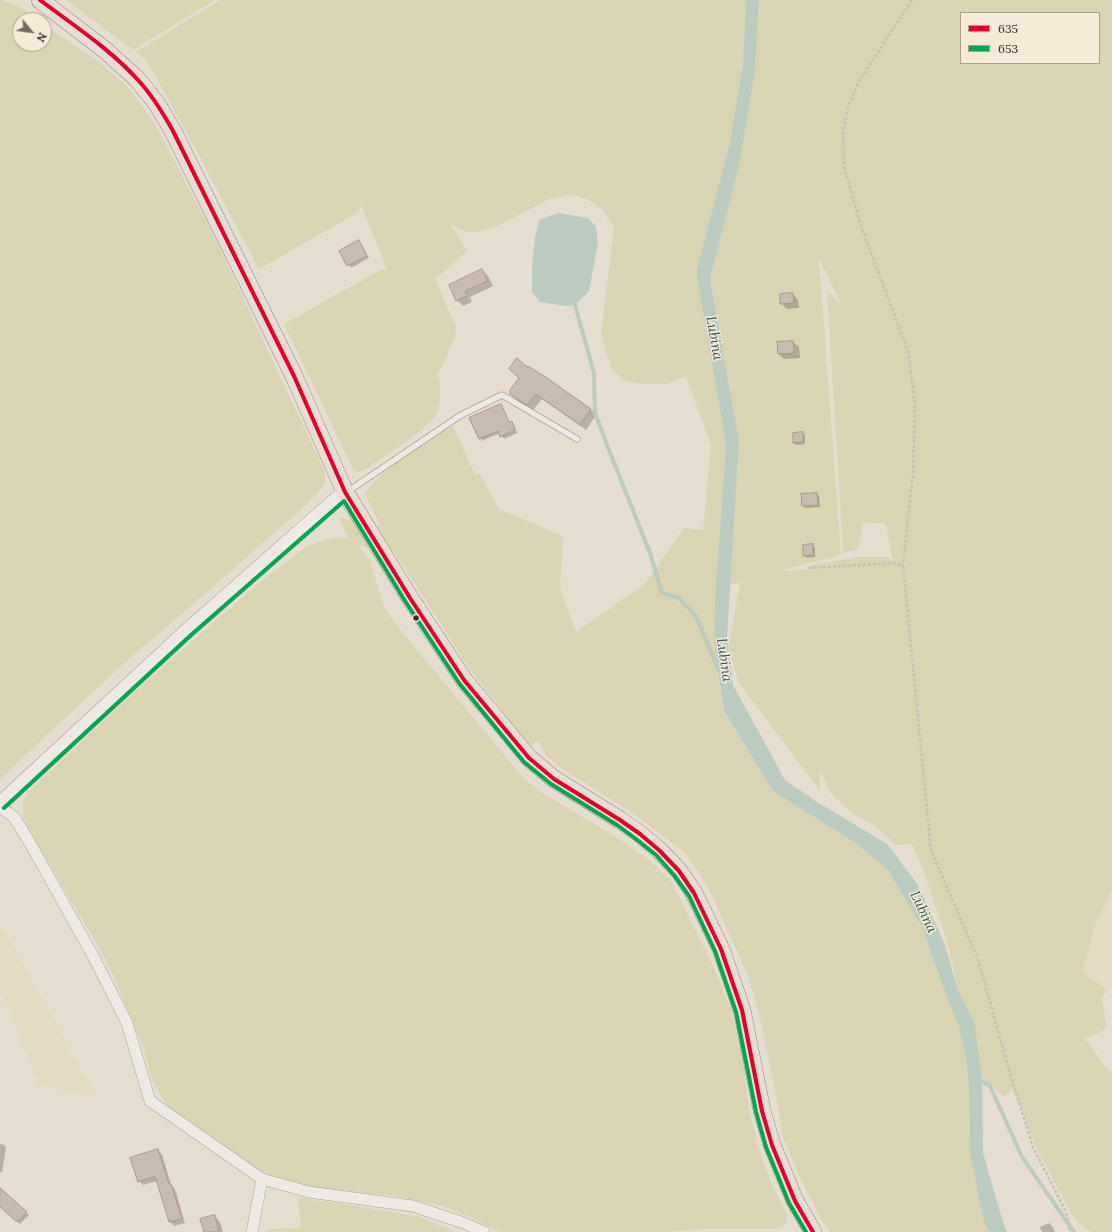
<!DOCTYPE html>
<style>
body{margin:0}
#map{position:relative;width:1112px;height:1232px;overflow:hidden;background:#e6ddd1;font-family:Lora,serif}
canvas{display:block}
.legend{position:absolute;left:960px;top:12px;width:140px;height:52px;box-sizing:border-box;background:#f6e9d8;border:1px solid #ac9d8e;margin:0;padding:5px 7px;list-style:none;font-size:12px;color:#3c2a20}
.legend li{display:flex;align-items:center;gap:8px;height:20px}
.legend b{width:20px;border:1px solid #ac9d8e}
.north{position:absolute;left:12px;top:12px;width:40px;height:40px;box-sizing:border-box;background:#f6e9d8;border:1px solid #ac9d8e;border-radius:50%;rotate:119deg;font-size:11px;font-weight:700;line-height:16px;text-align:center;color:#3c2a20}
.north::after{content:'';display:block;margin:auto;width:14px;height:18px;background:#78695e;clip-path:polygon(50% 0,100% 100%,50% 72%,0 100%)}
</style>
<div id="map">
<canvas width="1112" height="1232"></canvas>
<ul class="legend">
<li><b style="height:5px;background:#e4002b"></b>635</li>
<li><b style="height:5px;background:#00a651"></b>653</li>
</ul>
<div class="north">N</div>
</div>
<script>
const c = document.querySelector('canvas').getContext('2d');
c.lineJoin = 'round';
function fillPath(path, color) { c.fillStyle = color; c.fill(path, 'evenodd'); }
function stroke(path, color, width, dash) { c.strokeStyle = color; c.lineWidth = width; c.lineCap = dash ? 'butt' : 'round'; c.setLineDash(dash || []); c.stroke(path); }
function drawText(font, color, halo, rows, align = 'center') {
  c.font = font + ' Lora,serif'; c.lineWidth = 3; c.setLineDash([]); c.textBaseline = 'middle'; c.strokeStyle = halo; c.fillStyle = color; for (const [text, x, y, turn = 0] of rows) {
    c.save(); c.translate(x, y); c.rotate((+turn || 0) * Math.PI / 180); c.textAlign = isNaN(turn) ? turn : align; if (halo) c.strokeText(text, 0, 0); c.fillText(text, 0, 0); c.restore();
  }
}
fillPath(new Path2D(`
 M1111,891L1112,986L1107,990L1086,975L1083,969L1095,925Z
 M0,924L34,983L95,1096L31,1085L38,1081L3,997L0,992Z`), '#e5dac2');
fillPath(new Path2D(`
 M0,0L17,5L39,20H20V44H44V24L100,63L128,87L154,122L215,238L325,472V481L322,488L297,513L190,607L122,665L0,779Z
 M66,0H215L133,50Z
 M220,0H746L743,64L729,147L697,268V278L725,438L726,448L716,583L714,643L723,711L773,791L857,844L888,870L923,929L944,990L958,1024L966,1058L969,1085L970,1153L984,1223L989,1232H830L822,1221L797,1171L783,1137L774,1084L760,1019L749,978L709,889L698,871L684,852L634,814L561,768L546,756L539,742L530,746L471,671L403,565L375,527L380,525L365,494L372,484L381,475L406,455L433,436L453,426L475,475L479,473L499,509L563,536L560,588L576,632L645,584L684,528L703,530L711,445L686,376L667,384H642L624,381L611,368L601,334L614,227L602,209L587,199L574,195L549,199L502,224L478,232H466L451,225L467,251L435,279L456,327L455,337L442,367L437,373C442,385 441,403 436,415C429,428 382,458 368,468L360,472L354,471L284,324L382,269L387,271C381,248 368,228 362,205L357,213L259,269L195,148L147,61L136,52Z
 M759,0H1112V892H1111L1095,925L1083,969L1086,975L1107,990L1102,997L1106,1026L1102,1032L1085,1038L1105,1067L1112,1072V1232H1090L1079,1223L1071,1213L1038,1151L1012,1088L1005,1097L982,1078L975,1024L958,990L950,952L926,877L912,844L895,845L874,825L853,814L830,792L820,770V791L739,683L728,648L740,583L730,585L739,440L710,279L740,161L755,71ZM961,13H1099V63H961ZM818,257L842,306L827,290L843,553L859,549L863,522L886,524L893,561L889,557H858L811,565L808,569L775,572L841,555L821,284Z
 M339,518L351,520L363,534L369,547L359,546L370,561L384,607L394,622L525,780L544,794L619,839L650,861L670,879L681,900L713,966L731,1008L743,1059L749,1110L758,1147L770,1180L787,1215L786,1224L781,1227L775,1229H705L666,1232H499L470,1217L443,1206L390,1195L339,1191L307,1185L270,1176L228,1151L172,1111L161,1096L152,1080L144,1050L115,979L100,949L23,820V802L29,791L141,686L259,583L307,546L329,539L338,538L349,539Z
 M298,1198L338,1203L420,1217L456,1232H266L267,1229L301,1228Z`), '#d9d4b4');
fillPath(new Path2D(`
 M746,0H759L755,71L740,161L710,279L739,440L727,638L733,685L785,780L819,803L887,844L918,885L945,945L958,990L975,1024L982,1078L983,1153L1002,1219L1007,1232H989L984,1223L970,1153L969,1086L966,1058L958,1024L944,990L923,929L888,870L857,844L773,791L724,711L714,643L716,583L726,448L725,438L697,278V268L729,147L743,64Z
 M558,213L588,218L596,227L598,244L589,291L575,305L565,306L540,302L532,292V267L535,238L539,220Z`), '#bbcbc0');
fillPath(new Path2D(`
 M359,241L369,258L351,268L340,251Z
 M482,270L488,276L493,286L470,297L472,302L463,306L457,300Z
 M793,294L798,300L799,308L787,309L781,303Z
 M793,342L799,347L800,358L784,359L779,354L778,343Z
 M529,367L591,410L596,415L586,430L542,399L533,410L517,400L511,394Z
 M500,405L503,408L510,423L511,422L514,425L517,433L504,439L500,433L482,441L480,438Z
 M802,433L805,435V444L797,445L794,443Z
 M817,494L819,496L820,507L805,508L803,505Z
 M812,545L815,548V557L807,558L804,555Z
 M0,1144L4,1145L6,1148L2,1172H0Z
 M157,1150L162,1154L171,1185L175,1189L185,1223L174,1226L170,1222L157,1181L143,1185L139,1181Z
 M0,1189L29,1215L20,1224L0,1206Z
 M215,1216L220,1222L223,1232H205Z
 M1049,1223L1053,1227L1055,1232H1042L1040,1227Z`), '#0003');
stroke(new Path2D(`
 M575,305L594,373L595,413L609,450L650,553L662,593L679,598L696,616L719,671
 M979,1080L990,1086L1022,1157L1074,1232`), '#bbcbc0', 4);
const building = new Path2D(`
 M359,240L367,256L347,266L339,251Z
 M482,269L488,281L465,291L467,296L456,301L449,285Z
 M793,293L794,303L780,304V294Z
 M793,341L794,353L778,354L777,342Z
 M517,358L527,367L528,366L547,378L591,409L580,425L536,394L527,405L510,394V390L519,378L509,369Z
 M501,404L509,422L512,421L515,430L500,437L498,431L479,439L469,418Z
 M803,432V442L793,443V433Z
 M817,493L818,505L802,506L801,494Z
 M813,544V555L803,556V545Z
 M158,1149L169,1184H171L182,1219L169,1222L155,1176L138,1182L130,1158Z
 M0,1188L27,1212L17,1222L0,1207Z
 M215,1215L219,1232H204L200,1219Z`);
fillPath(building, '#cabbb2');
stroke(building, '#a79990', 1);
const lane = new Path2D(`
 M347,492L461,415L502,395L577,439`);
const street = new Path2D(`
 M0,807L14,817L30,843L92,954L127,1023L150,1101L262,1179L309,1192L413,1206L464,1223L484,1232
 M252,1232L262,1179`);
const secondary = new Path2D(`
 M0,804L187,631L345,492`);
const primary = new Path2D(`
 M40,0L105,50L138,80L157,104L173,131L294,376L345,492L410,598L464,680L529,758L554,779L620,820L640,834L660,851L679,871L694,893L721,949L742,1010L762,1111L772,1145L795,1201L813,1232`);
stroke(lane, '#aca399', 7);
stroke(street, '#aca399', 12);
stroke(secondary, '#9c928a', 16);
stroke(primary, '#928880', 18);
stroke(new Path2D(`
 M912,0L859,81L848,106L843,134L844,166L861,226L908,351L915,404L913,474L903,565L931,851L978,959L1011,1077L1033,1147L1066,1212L1070,1232
 M808,568L893,563L903,565`), '#c7c0b9', 2.5, [3, 2]);
stroke(lane, '#eee9e2', 5.5);
stroke(street, '#eee9e2', 11);
stroke(secondary, '#eee9e2', 15);
stroke(primary, '#e6ded4', 17);
stroke(new Path2D(`
 M40,0C73,25 110,49 138,80C152,95 163,113 173,131L294,376L345,492L410,598L464,680L529,758L554,779L620,820L640,834L660,851L679,871L694,893L721,949L742,1010L762,1111L772,1145L795,1201L813,1232`), '#e4002b', 4);
stroke(new Path2D(`
 M4,808L191,635L344,501L405,601L459,683L524,762L551,784L617,825L636,839L656,855L674,875L689,896L715,951L736,1012L756,1112L766,1147L789,1203L806,1232`), '#00a651', 4);
for (const [x, y, r, color] of [
 [416,618,3.5,"#3c2a20"]
]) { const dot = new Path2D(); dot.arc(x, y, r, 0, 2 * Math.PI); c.fillStyle = color; c.fill(dot); stroke(dot, '#f6e9d8', 1.5); }
drawText('italic 14px', '#305c53', '#f6e9d8', [
 ["Lubina",714,338,80],
 ["Lubina",724,660,82],
 ["Lubina",923,912,65]
]);
</script>
